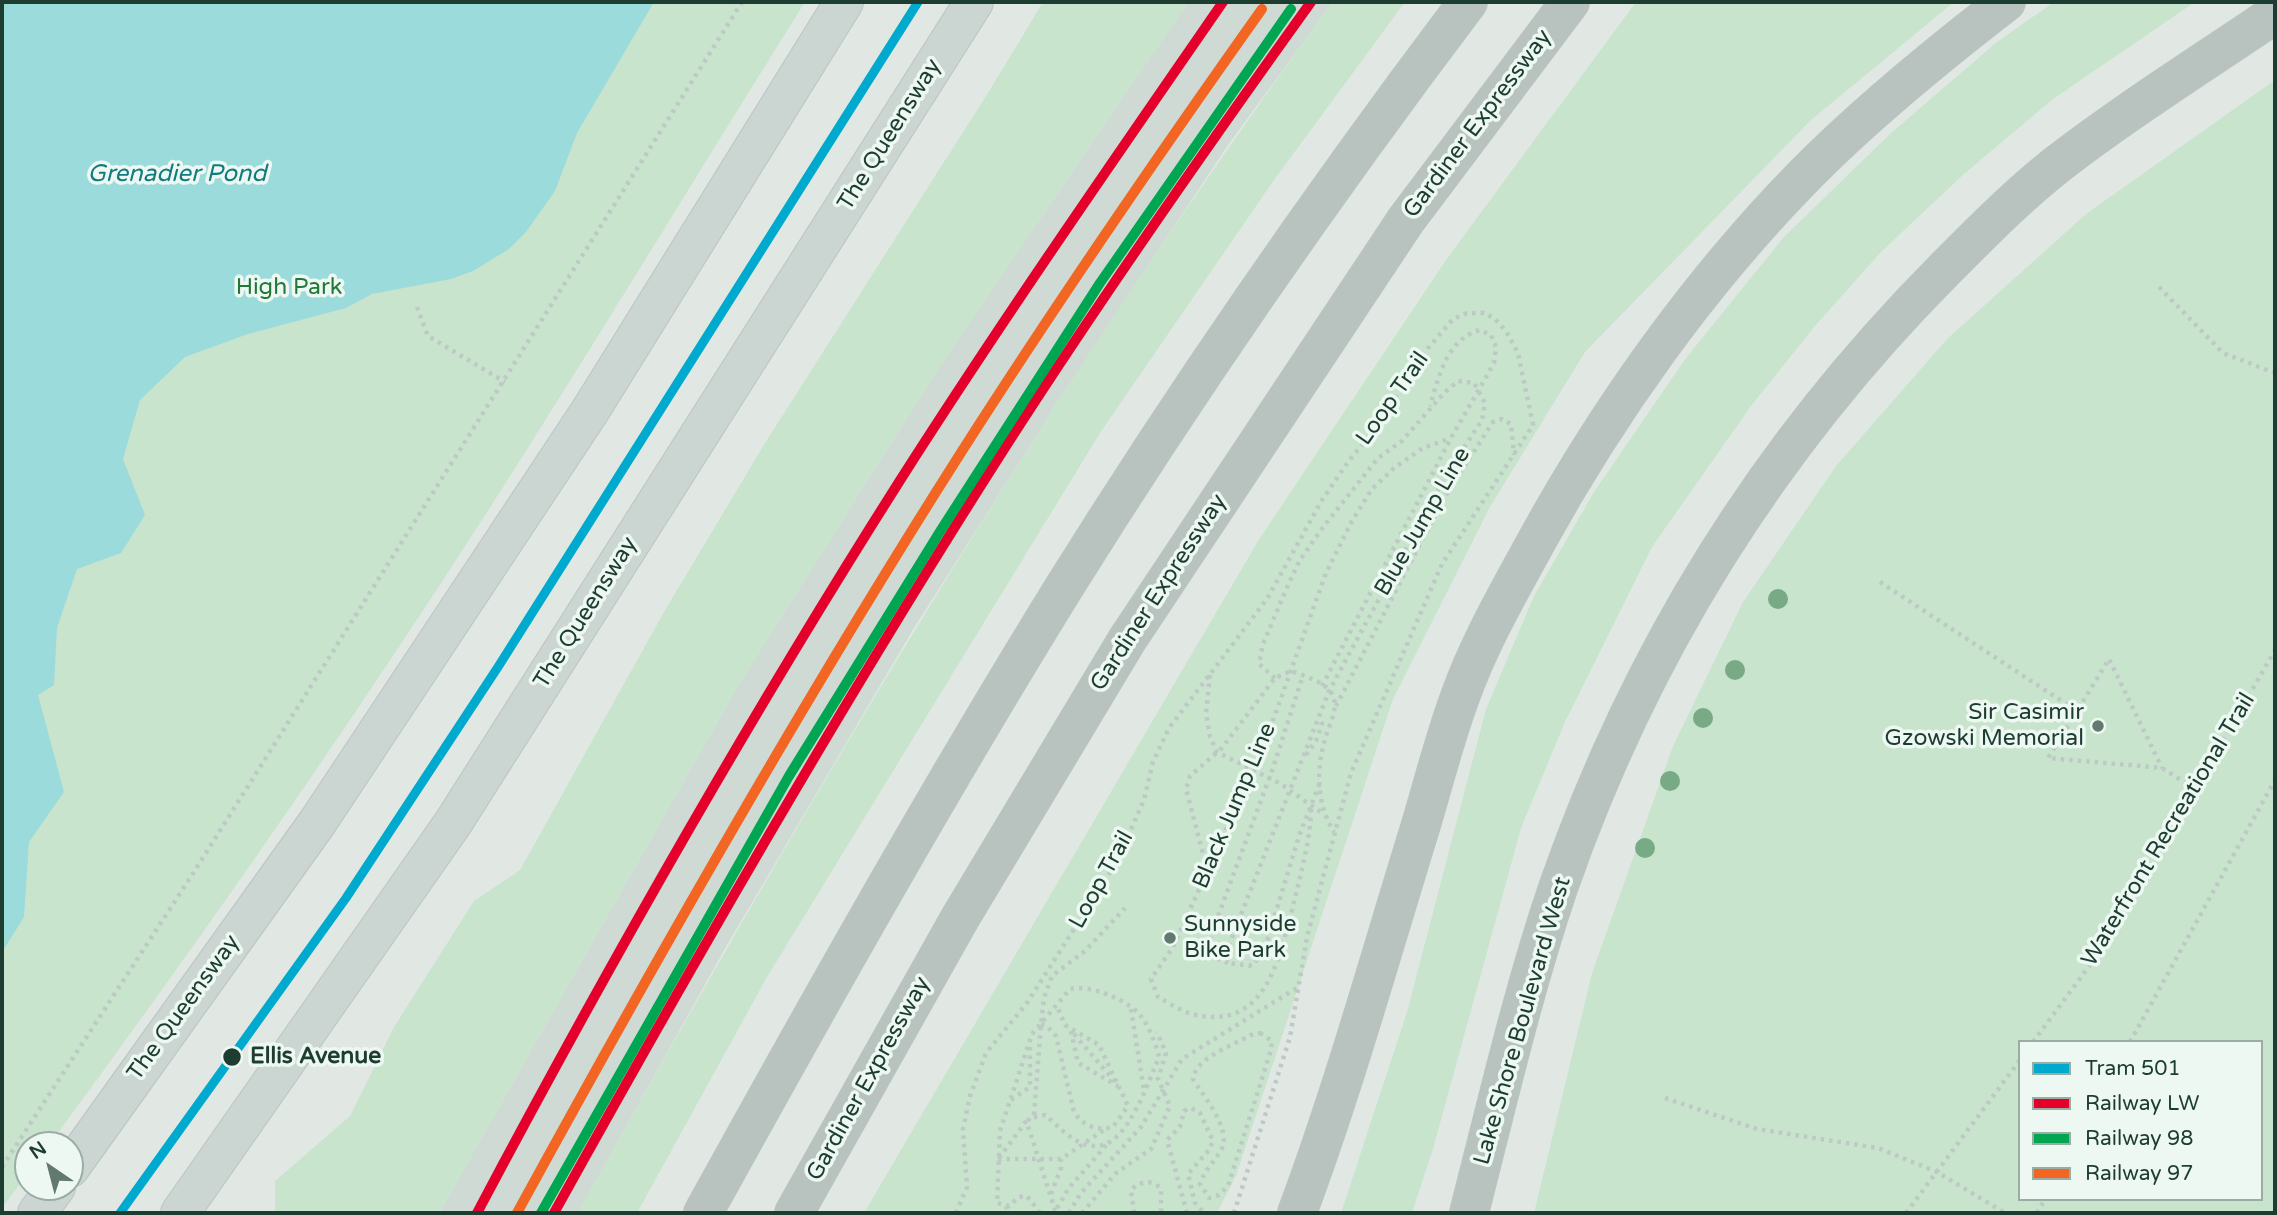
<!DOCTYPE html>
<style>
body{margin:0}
#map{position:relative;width:2277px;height:1215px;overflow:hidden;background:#e1e8e4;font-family:"Varela Round",sans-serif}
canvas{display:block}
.frame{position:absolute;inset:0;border:4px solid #1d3d30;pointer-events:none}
.legend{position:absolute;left:2018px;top:1040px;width:245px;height:161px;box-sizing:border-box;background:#eef8f2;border:2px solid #9aada4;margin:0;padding:9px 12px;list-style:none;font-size:21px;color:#1d3d30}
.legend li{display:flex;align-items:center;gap:14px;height:35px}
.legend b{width:35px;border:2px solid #9aada4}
.north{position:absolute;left:14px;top:1131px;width:70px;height:70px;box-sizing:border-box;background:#eef8f2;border:2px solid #9aada4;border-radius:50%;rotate:325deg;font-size:19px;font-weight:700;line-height:28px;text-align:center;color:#1d3d30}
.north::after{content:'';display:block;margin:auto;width:24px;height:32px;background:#62796f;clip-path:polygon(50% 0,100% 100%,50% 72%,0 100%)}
</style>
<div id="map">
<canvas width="2277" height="1215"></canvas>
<div class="frame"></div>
<ul class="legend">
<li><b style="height:9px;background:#00a9ce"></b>Tram 501</li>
<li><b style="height:9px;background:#e4002b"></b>Railway LW</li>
<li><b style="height:9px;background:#00a651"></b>Railway 98</li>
<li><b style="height:9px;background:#f26522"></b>Railway 97</li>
</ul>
<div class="north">N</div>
</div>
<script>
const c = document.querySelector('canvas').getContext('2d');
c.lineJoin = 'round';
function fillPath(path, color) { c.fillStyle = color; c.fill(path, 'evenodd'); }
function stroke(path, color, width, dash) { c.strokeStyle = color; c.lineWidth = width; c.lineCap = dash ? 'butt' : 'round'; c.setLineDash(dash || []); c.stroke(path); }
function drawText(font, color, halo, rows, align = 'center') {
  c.font = font + ' "Varela Round",sans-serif'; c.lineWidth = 7; c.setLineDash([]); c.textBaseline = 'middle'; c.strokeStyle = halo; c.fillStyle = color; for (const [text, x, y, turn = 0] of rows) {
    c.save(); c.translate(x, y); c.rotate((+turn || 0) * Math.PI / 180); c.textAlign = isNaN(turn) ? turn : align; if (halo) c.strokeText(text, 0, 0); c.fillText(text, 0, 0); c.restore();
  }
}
fillPath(new Path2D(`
 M1188,2H1333L1228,145L1058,402L914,628L727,945L578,1213H439L737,687L941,364Z`), '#cedad3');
fillPath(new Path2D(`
 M2,2H805C687,190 572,382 451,568C323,764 188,957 49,1145H28V1173L2,1208Z
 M1043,2H1188L941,364L737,687L439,1213H275V1181L350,1116L394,1027L474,901L520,870L664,612L765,443L991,88Z
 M1333,2H1405L1274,180L1100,433L767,977L637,1213H578C809,797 1051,386 1333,2Z
 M1636,2H1954L1811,120L1585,352L1490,507L1393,699L1236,1176L1217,1213H864L1258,541L1446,260Z
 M2054,2H2195L2053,99L1964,174L1881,252L1815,326L1751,406L1652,547L1565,722L1521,828L1433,1149L1412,1213H1341L1407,1012L1486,709L1534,596L1594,492L1686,358L1783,238L1891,133L1997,42Z
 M2275,80V1213H1534L1592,973L1673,746L1743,602L1836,466L1947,339L2086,214ZM2020,1042H2261V1199H2020Z`), '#c8e4cd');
fillPath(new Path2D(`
 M2,2H654L577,133L555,191L526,232L509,249L473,271L451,279L372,294L346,308L248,334L185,357L140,400L123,459L145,515L121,553L77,569L57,628L54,685L38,695L64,792L29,842L24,917L2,952Z`), '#9cdbdc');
const major = new Path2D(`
 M70,1168L317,823L590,411L844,2
 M37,1213L56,1187
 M180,1213L453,823L974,2`);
const highway = new Path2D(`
 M703,1213C819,1003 937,793 1063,589C1189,387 1325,191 1468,2
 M794,1213L960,918L1127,640L1406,220L1570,2
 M1297,1213C1344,1087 1380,957 1420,828C1433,785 1444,740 1460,697C1479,643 1509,592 1536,542C1608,411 1699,283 1804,176C1866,113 1936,56 2006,2
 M1469,1213C1497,1104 1522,994 1558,888C1640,652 1768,447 1944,270C1980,234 2018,195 2059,163C2128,110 2203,63 2275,14`);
stroke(major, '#bbc5c0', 40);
stroke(highway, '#bbc5c0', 40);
stroke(new Path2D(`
 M2159,287L2223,353L2275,373
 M417,307L428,336L505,382
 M1880,582L2077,711L2109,659L2162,768
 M1210,675L1206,713L1210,737L1217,752L1281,784L1322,813
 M1275,678L1259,664L1263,644L1288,585L1300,560L1324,526L1378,458L1402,441L1444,393L1458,381L1474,383L1485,403L1482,420L1448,472L1329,691L1225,955L1228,963L1252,966L1264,951L1299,836L1319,785
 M1322,686L1451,438L1494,363L1496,347L1491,335L1480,330C1447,339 1439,376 1430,406
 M1336,706L1444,498L1493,422L1502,419L1511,424L1514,455
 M2077,711L2048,758L2162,768L2197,790
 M1306,755L1316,741L1322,724L1319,718
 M1311,809C1310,844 1300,876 1292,910C1278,963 1264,1032 1192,1014C1181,1011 1169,1003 1158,997L1151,979L1173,947L1263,748L1326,573L1352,521L1372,489L1394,468L1423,448L1451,438
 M1207,869L1186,789L1190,776L1221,749L1275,678L1291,671C1304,676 1327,682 1333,696C1339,711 1327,728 1324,743C1316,774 1317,804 1334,832
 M1228,963L1217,959L1209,950L1211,935L1273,768L1303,675
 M1131,1009L1144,1090
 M1041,1024L1048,1027L1056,1036L1074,1112C1083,1126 1097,1131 1113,1127L1128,1106L1099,1045L1065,1025L1057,1006
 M1071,1031L1078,1063L1118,1086
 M1260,1033L1272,1041L1271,1050L1228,1186L1219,1195L1209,1198L1200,1184C1204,1171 1214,1162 1221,1150C1233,1130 1203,1096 1193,1079C1196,1057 1234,1045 1251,1035Z
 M1074,1034L1116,1083
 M2033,1042L2107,942L2275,650
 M2130,1042L2275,780
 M1665,1098L1757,1129L1878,1148L1937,1172L2005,1213
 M1011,1100L1030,1087V1045
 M1034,1115L1041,1024L1044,998L1052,976L1085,951L1125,908
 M999,1158L1027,1120
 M998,1159H1061L1104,1130
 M2,1167L192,875L742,2
 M1051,1194L1061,1168V1159
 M1006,1206L1009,1213
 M1057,1208L1069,1188L1108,1143
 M956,1213L967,1187L963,1129L970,1096L986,1053L1027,1003L1116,863L1144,800L1153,762L1169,728L1267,599L1322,500L1348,462L1390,411L1405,375L1453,319L1467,313H1484L1494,318L1506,331L1518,353L1533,425L1442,564L1351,773L1307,937L1290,1037L1234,1213
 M1040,1213L1027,1196L1019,1197L1009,1206L997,1203L1000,1131L1032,1034L1070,989C1090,984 1128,1000 1141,1016C1149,1027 1156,1044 1159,1057C1149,1080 1127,1148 1095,1146C1075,1146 1058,1126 1045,1115L1029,1118L1028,1126L1056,1213
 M1069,1213L1080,1194L1141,1127L1182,1059L1300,986
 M1082,1213L1116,1173L1151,1149L1170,1106L1158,1079L1166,1053L1157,1032
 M1134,1213L1131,1190C1140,1181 1152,1179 1161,1189V1213
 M1187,1213L1167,1140L1180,1127L1184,1111L1191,1108L1200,1113L1213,1141L1209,1150L1188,1174L1195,1203L1204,1213
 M1906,1213L2020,1060
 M2037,1213L2045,1199`), '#bec9c5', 4.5, [3.5, 5]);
stroke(major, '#cbd5d1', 38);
stroke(highway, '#b8c2bf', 38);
stroke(new Path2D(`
 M477,1213C609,964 748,720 899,482C1003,319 1113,161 1223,2
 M554,1213C698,953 846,696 1006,446C1103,295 1206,148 1311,2`), '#e4002b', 10);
stroke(new Path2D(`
 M541,1213L789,776L941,530L1100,283L1291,9`), '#00a651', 10);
stroke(new Path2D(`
 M517,1213C658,955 804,699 962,451C1058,301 1159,154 1262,9`), '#f26522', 10);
stroke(new Path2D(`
 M120,1213L346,898L498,667L918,2`), '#00a9ce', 9);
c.fillStyle = '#78aa86';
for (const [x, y] of [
 [1778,599],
 [1735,670],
 [1703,718],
 [1670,781],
 [1645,848]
]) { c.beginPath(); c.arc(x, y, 10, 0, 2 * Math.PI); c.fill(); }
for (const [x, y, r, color] of [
 [2098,726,7,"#62796f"],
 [1170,938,7,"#62796f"],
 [232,1057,10,"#1d3d30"]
]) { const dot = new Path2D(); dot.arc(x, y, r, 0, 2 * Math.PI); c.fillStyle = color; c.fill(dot); stroke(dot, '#eef8f2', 2.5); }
drawText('23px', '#1d3d30', '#eef8f2', [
 ["Gardiner Expressway",1478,124,-53],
 ["The Queensway",890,135,-58],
 ["Loop Trail",1393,399,-55],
 ["Blue Jump Line",1423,522,-60],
 ["Gardiner Expressway",1159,593,-57],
 ["The Queensway",586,613,-58],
 ["Black Jump Line",1235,806,-67],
 ["Waterfront Recreational Trail",2169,830,-59],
 ["Loop Trail",1102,880,-61],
 ["The Queensway",184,1008,-54],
 ["Lake Shore Boulevard West",1523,1021,-74],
 ["Gardiner Expressway",869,1079,-61]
]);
drawText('23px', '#237839', '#eef8f2', [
 ["High Park",289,288]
]);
drawText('23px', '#1d3d30', '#eef8f2', [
 ["Sir Casimir",2084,713],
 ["Gzowski Memorial",2084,739],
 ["Sunnyside",1184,925,"left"],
 ["Bike Park",1184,951,"left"]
], 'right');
drawText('bold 23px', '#1d3d30', '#eef8f2', [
 ["Ellis Avenue",250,1057]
], 'left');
drawText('italic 24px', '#117b7f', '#eef8f2', [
 ["Grenadier Pond",177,175]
]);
</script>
